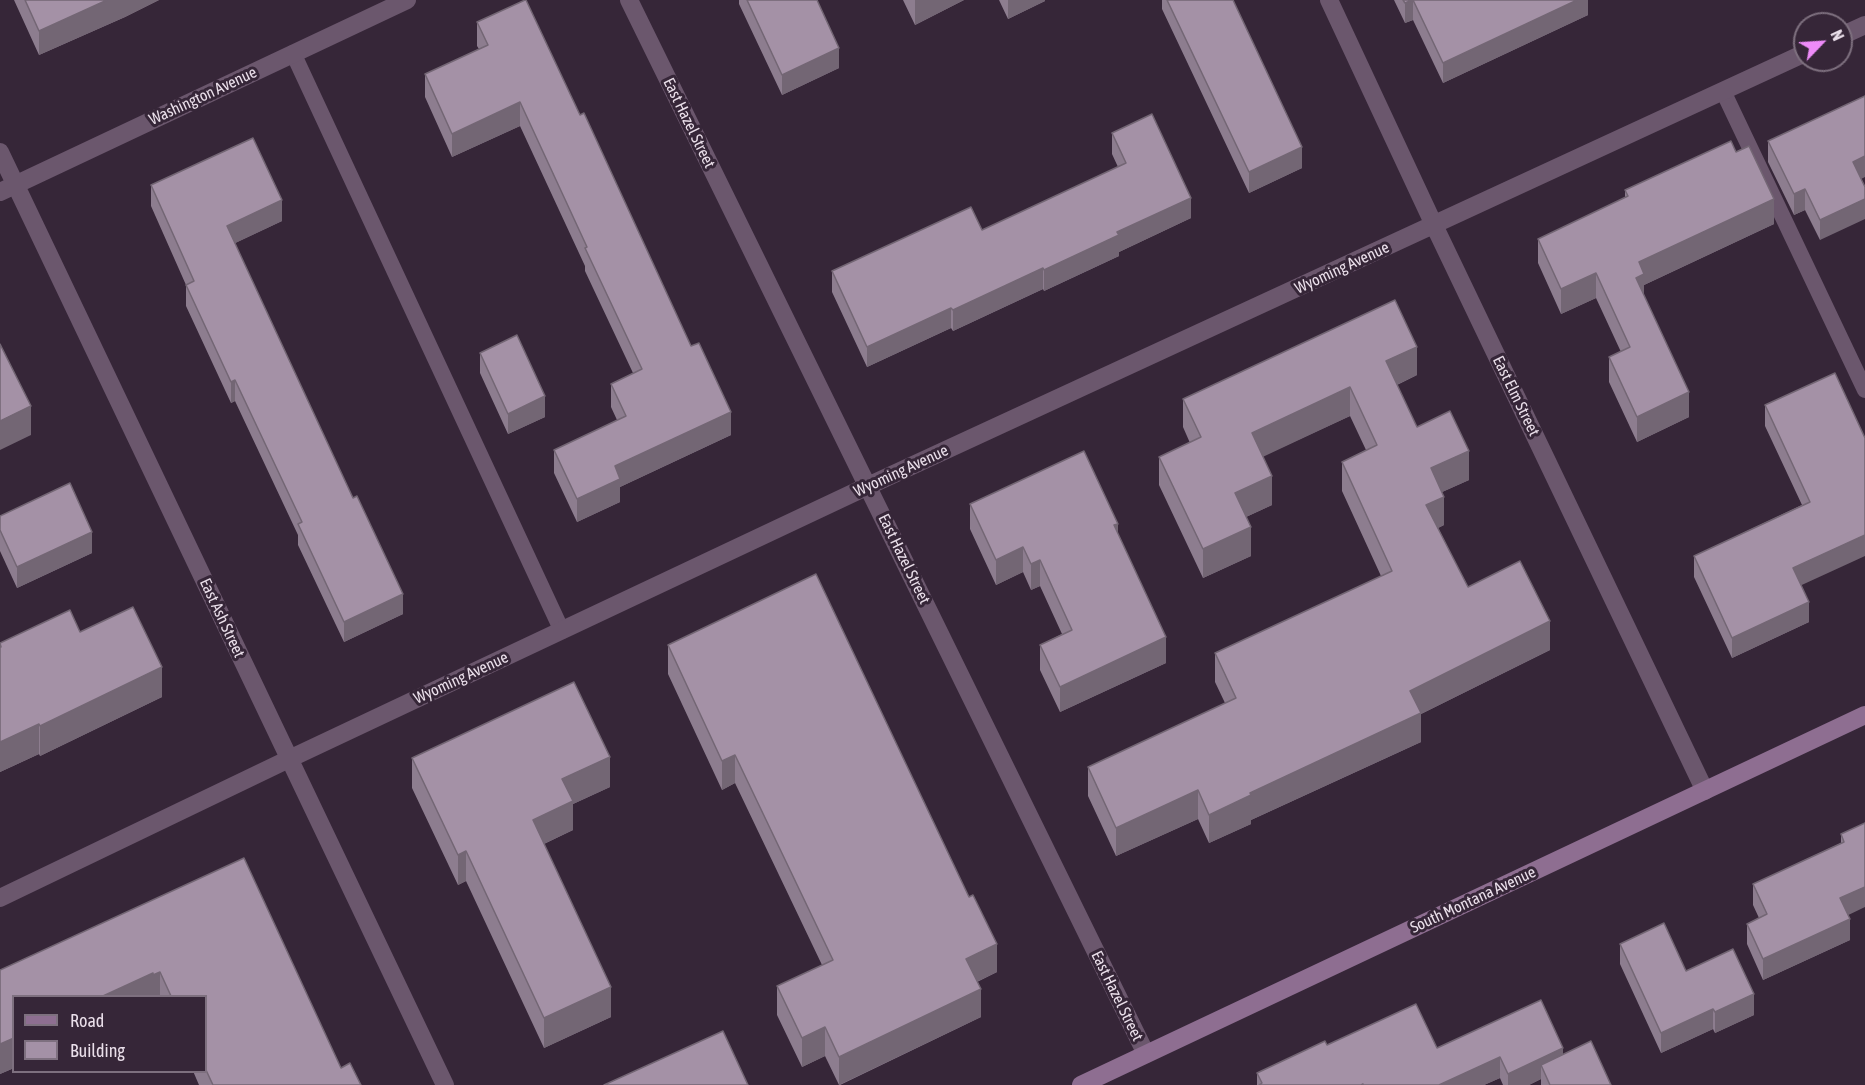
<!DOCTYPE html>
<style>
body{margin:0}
#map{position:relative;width:1865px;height:1085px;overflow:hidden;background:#362638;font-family:"Asap Condensed",sans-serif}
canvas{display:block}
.legend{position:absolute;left:12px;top:995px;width:195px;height:78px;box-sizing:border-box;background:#362638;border:2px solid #7e707f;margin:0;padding:8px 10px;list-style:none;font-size:18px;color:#eadfea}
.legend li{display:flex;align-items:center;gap:12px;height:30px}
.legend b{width:30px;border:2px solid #7e707f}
.north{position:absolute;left:1793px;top:12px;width:60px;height:60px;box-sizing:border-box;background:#362638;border:2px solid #7e707f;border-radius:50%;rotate:65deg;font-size:16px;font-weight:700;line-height:24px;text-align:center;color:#eadfea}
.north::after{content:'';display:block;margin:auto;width:21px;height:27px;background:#ee8bf8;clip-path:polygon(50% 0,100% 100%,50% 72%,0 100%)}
</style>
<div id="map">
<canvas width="1865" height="1085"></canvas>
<ul class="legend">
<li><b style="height:8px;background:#8e6e91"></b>Road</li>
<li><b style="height:16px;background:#a491a6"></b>Building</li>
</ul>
<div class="north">N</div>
</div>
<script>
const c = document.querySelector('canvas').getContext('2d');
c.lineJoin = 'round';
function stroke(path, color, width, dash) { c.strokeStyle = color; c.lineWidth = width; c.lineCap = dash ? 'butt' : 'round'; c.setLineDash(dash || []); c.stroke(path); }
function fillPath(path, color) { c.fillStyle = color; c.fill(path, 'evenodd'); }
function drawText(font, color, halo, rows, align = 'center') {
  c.font = font + ' "Asap Condensed",sans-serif'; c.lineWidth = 6; c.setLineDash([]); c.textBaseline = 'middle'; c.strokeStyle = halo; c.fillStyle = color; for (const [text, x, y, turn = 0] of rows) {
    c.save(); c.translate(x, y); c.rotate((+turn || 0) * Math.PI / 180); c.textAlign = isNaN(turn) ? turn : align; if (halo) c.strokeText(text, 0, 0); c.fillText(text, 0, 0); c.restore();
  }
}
stroke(new Path2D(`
 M293,53L562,631
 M1723,91L1865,390`), '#6b576d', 16);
stroke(new Path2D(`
 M629,0L1146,1054
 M1329,0L1434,225L1705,791
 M1841,36L1865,25
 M0,152L445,1085
 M0,192L407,0
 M0,898L289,759L868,486L1805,53`), '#6b576d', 18);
stroke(new Path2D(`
 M1081,1085L1865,715`), '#8e6e91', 18);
fillPath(new Path2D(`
 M14,0H159L125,17L39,55Z
 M739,0H817L839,68L782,95L739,4Z
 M903,0H964L915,25Z
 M999,0H1045V1L1008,19Z
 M1162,0H1233L1302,168L1249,193L1162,9Z
 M1394,0H1588V15L1443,83L1413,20L1405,23Z
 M477,22L731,435L620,487V502L577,522L554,473V450L617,420L611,407V384L633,373L585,271V266L520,126L452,157L425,97V74L479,49L477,46Z
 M1112,133L1191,218L1119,252V256L1044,291L1043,289L953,331L951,328L867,367L832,292V271L982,230L1118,167L1112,154Z
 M1768,141L1861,179L1820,240L1805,210L1794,215L1768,162Z
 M1736,152L1774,224L1644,285V296L1689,417L1637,442L1609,382V357L1621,352L1596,298L1561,314L1538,263V239L1625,198V190Z
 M151,185L282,221L235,243L403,614L344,642L298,545V535L235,401L231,403L186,306V285L151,206Z
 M480,353L545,417L508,434L480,373Z
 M1835,373L1801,585L1809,622L1732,658L1694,577V556L1802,505L1765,426V405Z
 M1417,375L1397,385L1417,427L1469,480L1442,492L1444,525L1438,528L1468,587L1550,650L1421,714V742L1251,820V824L1209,843L1198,819L1116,856L1088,796V767L1225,703L1215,682V653L1381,576L1342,491V462L1366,450L1350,416L1263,456L1272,505L1246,517L1251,556L1203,578L1159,485V457L1190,443L1183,427V399Z
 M970,504L1118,534L1166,663L1060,712L1040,670V645L1062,634L1040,586L1031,590L1023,572L996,585L970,529Z
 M0,516L92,553L17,588L0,551Z
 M80,632L162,697L40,756L39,754L0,772V643Z
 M668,645L997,972L977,982L981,1017L840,1085H839L825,1056L802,1067L777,1015V986L822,965L735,783L722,790L668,674Z
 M412,758L610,787L573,804V830L544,844L611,1017L544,1048L466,881L458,885L412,788Z
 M1865,823L1848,915L1850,940L1763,980L1747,944V924L1759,918L1753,905V884L1841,843V834Z
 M244,858L341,1068L350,1063L361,1085H199L193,1071H206V996H14V1068L0,1074V970Z
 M1620,944L1686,971L1754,1015L1715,1033L1713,1029L1661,1053L1620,964Z
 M1327,1045L1437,1048L1563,1054L1611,1085H1541V1079L1529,1085H1503L1500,1078L1484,1085H1257V1073Z`), '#8d7d8f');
fillPath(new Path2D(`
 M107,0H159L125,17L39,55V31Z
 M915,0H964L915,25Z
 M1008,0H1045V1L1008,19Z
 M1412,0H1413V20L1405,23V3Z
 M1577,0H1588V15L1443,83V63Z
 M839,48V68L782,95V75Z
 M520,102V126L452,157V134Z
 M1302,147V168L1249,193V172Z
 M1865,156V177L1853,183V162Z
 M1805,189V210L1794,215V194Z
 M1191,198V218L1119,252V256L1044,291V270L1117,232Z
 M1774,199V224L1644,285V299L1636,278L1639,262Z
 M1865,199V219L1820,240V220Z
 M282,200V221L227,247V226Z
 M1043,268V289L953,331V310Z
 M1596,273V298L1561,314V289Z
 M951,308V328L867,367V347Z
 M1417,347V375L1386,390V361Z
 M235,380V401L231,403V382Z
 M1350,387V416L1252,462V433Z
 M1689,392V417L1637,442V417Z
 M545,396V417L508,434V414Z
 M31,406V435L0,450V421Z
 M731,412V435L620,487V502L577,522V499L615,466Z
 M1469,451V480L1431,497V468Z
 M1272,476V505L1235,522V493Z
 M1444,497V525L1426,534V505Z
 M1118,524V549L1114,525Z
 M1251,527V556L1203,578V549Z
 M92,532V553L17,588V567Z
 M1865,535V556L1793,589V568Z
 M1023,547V572L996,585V560Z
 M1040,560V586L1031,590V564Z
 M403,594V614L344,642V622Z
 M1809,602V622L1732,658V638Z
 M1550,621V650L1421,714V742L1251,820V824L1209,843V815L1250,793L1410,691Z
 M1166,637V663L1060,712V687Z
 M162,667V697L40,756V726Z
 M39,724V754L0,772V742Z
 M735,755V783L722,790V761Z
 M610,757V787L573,804V830L533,849V820L562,779Z
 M1198,790V819L1116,856V828Z
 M466,851V881L458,885V855Z
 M1865,887V907L1840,919V898Z
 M1850,919V940L1763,980V959Z
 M997,944V972L966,987V959Z
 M160,972V996H153V975Z
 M153,973V996H103Z
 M611,987V1017L544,1048V1018Z
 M981,989V1017L839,1085V1057Z
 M1754,994V1015L1715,1033V1012Z
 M1713,1009V1029L1661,1053V1033Z
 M825,1027V1056L802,1067V1038Z
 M14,1038V1068L0,1074V1044Z
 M1563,1048V1069L1541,1065V1079L1529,1085H1508V1074Z
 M1500,1057V1078L1484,1085H1439Z`), '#736674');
const building = new Path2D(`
 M25,0H107L39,31Z
 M525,0H526L580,115L584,113L691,346L699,343L731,412L615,466L620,479L577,499L554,450L626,416L611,384L642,369L585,248L587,247L520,102L452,134L425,74L488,45L477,22Z
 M747,0H817L839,48L782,75Z
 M1167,0H1233L1302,147L1249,172Z
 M1403,0H1412L1405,3Z
 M1413,0H1577L1443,63Z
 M1865,96V156L1853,162L1865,187V199L1820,220L1805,189L1794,194L1768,141Z
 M1152,114L1191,198L1117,232L1119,235L1044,270L1043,268L953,310L951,308L867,347L832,271L971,207L982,230L1126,163L1112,133Z
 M253,138L282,200L227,226L353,498L357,496L403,594L344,622L298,524L302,522L235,380L231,382L186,285L194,281L151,185Z
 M1731,141L1736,152L1749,146L1774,199L1639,262L1644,274L1636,278L1689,392L1637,417L1609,357L1630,347L1596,273L1561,289L1538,239L1628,196L1625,190Z
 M1395,300L1417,347L1386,361L1417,427L1450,411L1469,451L1431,468L1444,497L1426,505L1468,587L1520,561L1550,621L1410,691L1421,713L1250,793L1251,795L1209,815L1198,790L1116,828L1088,767L1236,698L1215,653L1392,571L1342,462L1377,445L1350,387L1252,433L1272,476L1235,493L1251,527L1203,549L1159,457L1201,437L1183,399Z
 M517,335L545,396L508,414L480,353Z
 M0,344L31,406L0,421Z
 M1835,373L1865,438V535L1793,568L1809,602L1732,638L1694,556L1810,502L1765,405Z
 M1084,451L1118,524L1114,525L1166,637L1060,687L1040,645L1072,630L1040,560L1031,564L1023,547L996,560L970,504Z
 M70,483L92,532L17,567L0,530V516Z
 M816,574L969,897L973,895L997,944L966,959L981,989L839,1057L825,1027L802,1038L777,986L833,960L735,755L722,761L668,645Z
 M133,607L162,667L40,726L39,724L0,742V647H1L0,643L70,610L80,632Z
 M574,682L610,757L562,779L573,801L533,820L611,987L544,1018L466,851L458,855L412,758Z
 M1865,823V887L1840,898L1850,919L1763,959L1747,924L1767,914L1753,884L1844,842L1841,834Z
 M244,858L341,1068L350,1063L361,1085H213L206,1070V996H171L160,972L153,975V973L103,996H14V1038L0,1044V970Z
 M1664,923L1686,971L1733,949L1754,994L1715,1012L1713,1009L1661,1033L1620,944Z
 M1541,1000L1563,1048L1508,1074L1500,1057L1439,1085H1363V1084L1361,1085H1259L1262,1083L1257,1073L1325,1041L1327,1045L1416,1004L1437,1048Z
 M723,1031L748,1085H604Z
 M1591,1041L1611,1085H1550L1541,1065Z`);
fillPath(building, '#a491a6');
stroke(building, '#736674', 1.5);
drawText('16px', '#eadfea', '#362638', [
 ["Washington Avenue",203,96,-25],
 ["East Hazel Street",689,123,64],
 ["Wyoming Avenue",1342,268,-25],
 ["East Elm Street",1516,396,64],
 ["Wyoming Avenue",901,471,-25],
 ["East Hazel Street",904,559,64],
 ["East Ash Street",222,618,65],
 ["Wyoming Avenue",461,678,-25],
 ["South Montana Avenue",1473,900,-25],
 ["East Hazel Street",1117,996,64]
]);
</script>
